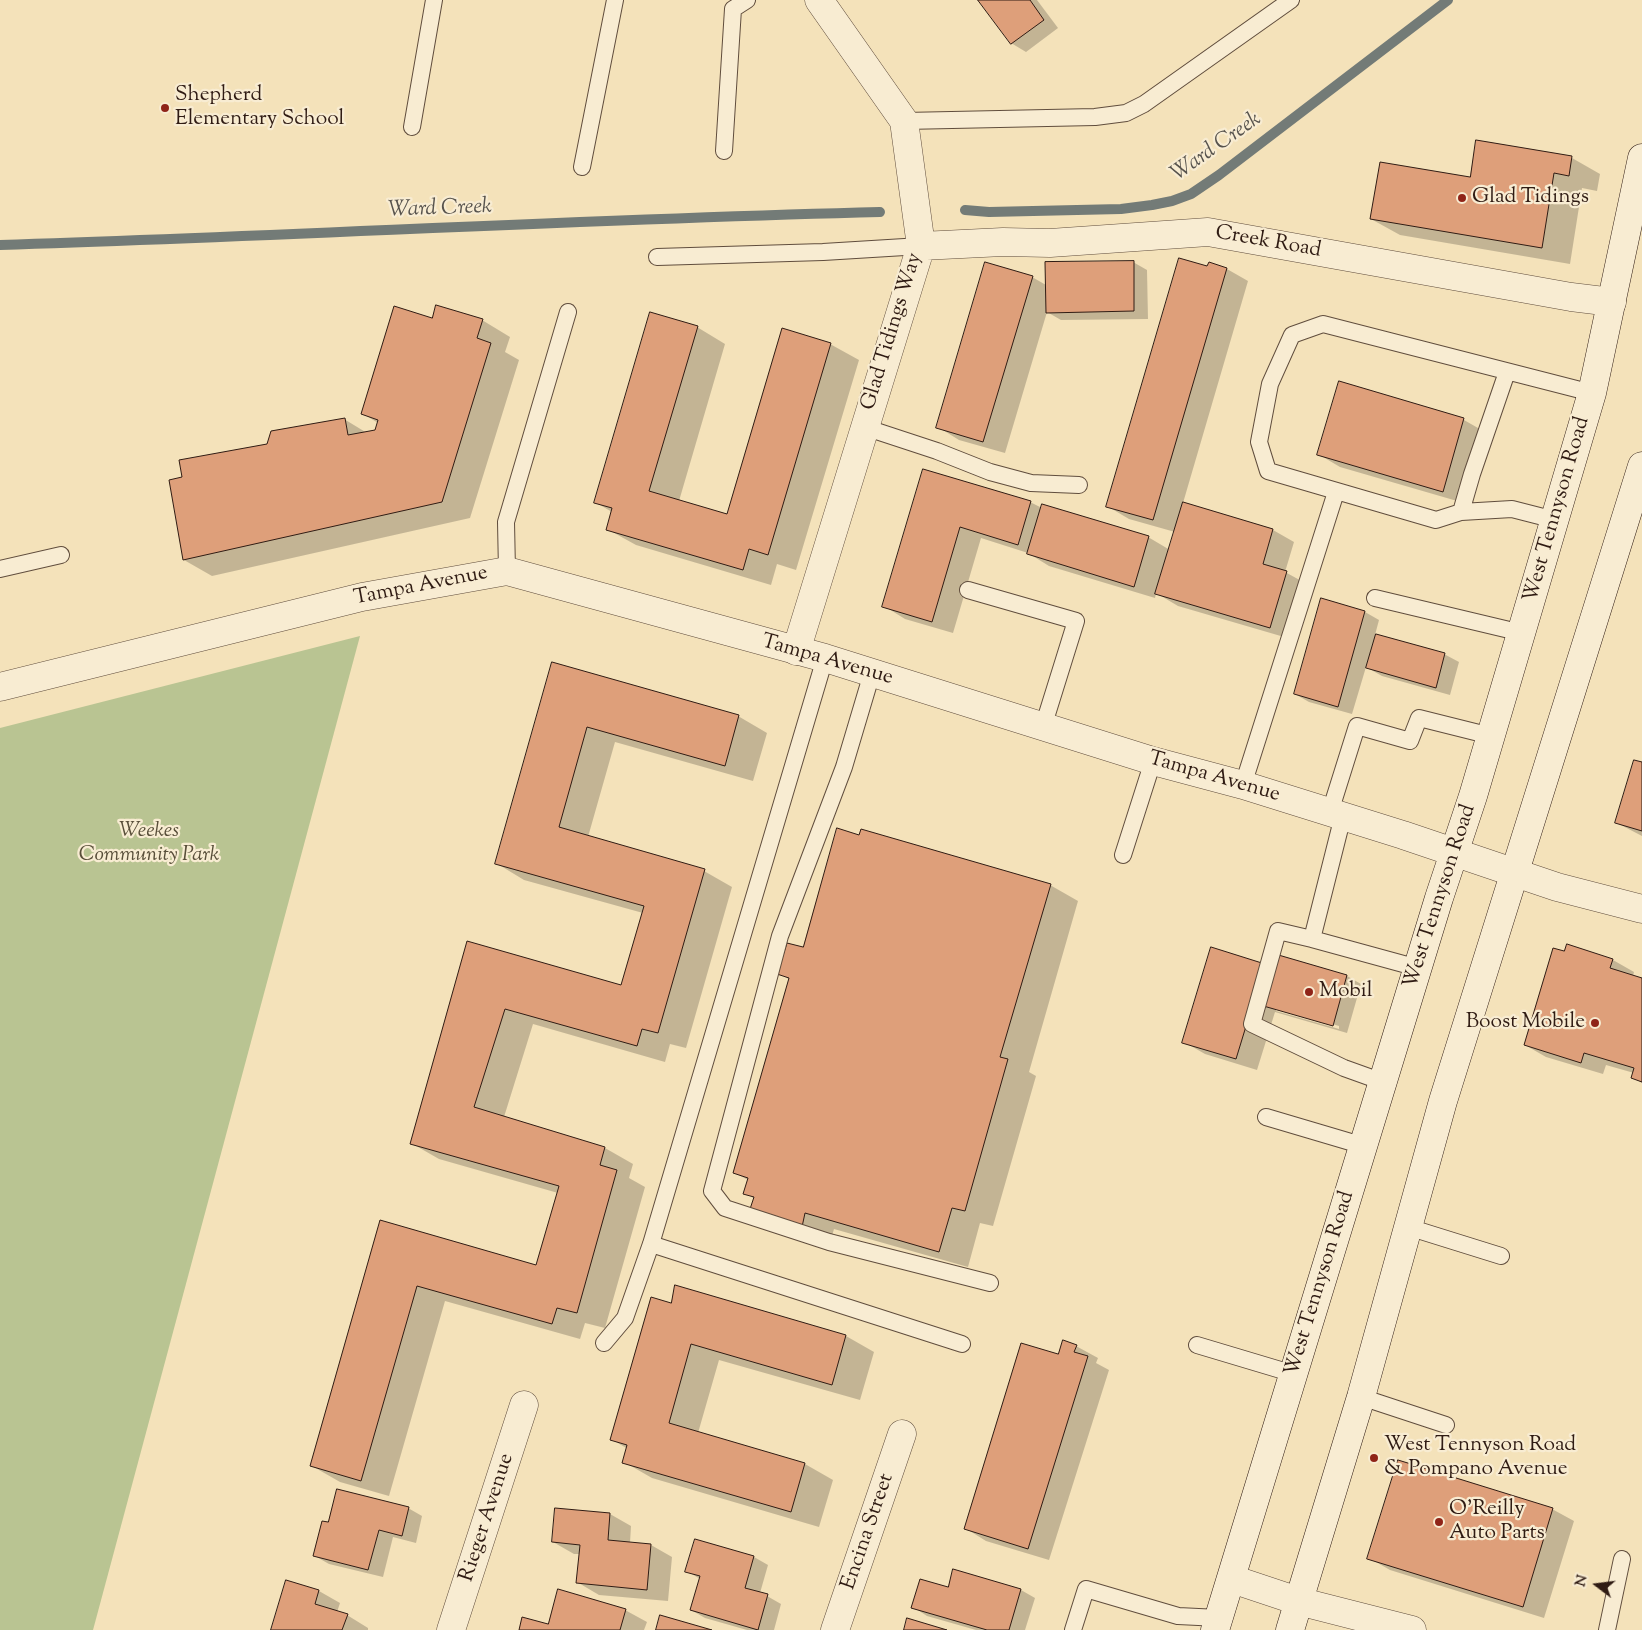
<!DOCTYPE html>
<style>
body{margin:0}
#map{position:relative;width:1642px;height:1630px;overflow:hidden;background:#f4e2ba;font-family:"Sorts Mill Goudy",serif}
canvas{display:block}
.north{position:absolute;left:1572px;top:1560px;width:50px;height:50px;-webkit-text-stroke:4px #f8ecd2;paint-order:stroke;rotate:285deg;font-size:14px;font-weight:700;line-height:20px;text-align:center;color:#2f1b13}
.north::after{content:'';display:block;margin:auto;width:18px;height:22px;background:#2f1b13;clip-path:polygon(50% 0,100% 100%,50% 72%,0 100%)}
</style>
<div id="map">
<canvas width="1642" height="1630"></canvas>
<div class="north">N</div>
</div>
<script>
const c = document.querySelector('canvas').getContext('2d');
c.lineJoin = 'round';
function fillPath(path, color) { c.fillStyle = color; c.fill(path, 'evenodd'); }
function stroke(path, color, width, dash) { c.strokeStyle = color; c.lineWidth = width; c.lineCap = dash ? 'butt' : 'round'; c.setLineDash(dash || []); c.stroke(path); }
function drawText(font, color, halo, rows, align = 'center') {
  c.font = font + ' "Sorts Mill Goudy",serif'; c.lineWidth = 4.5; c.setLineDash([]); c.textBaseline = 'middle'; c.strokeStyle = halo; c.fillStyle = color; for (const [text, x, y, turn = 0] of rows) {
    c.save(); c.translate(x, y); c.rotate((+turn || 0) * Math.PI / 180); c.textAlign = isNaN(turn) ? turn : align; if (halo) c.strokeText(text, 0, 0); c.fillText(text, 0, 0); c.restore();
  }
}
fillPath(new Path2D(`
 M360,636L93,1630H0V728Z`), '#b9c492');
fillPath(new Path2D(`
 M980,0H1037L1058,28L1026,52L1011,43Z
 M1477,142L1572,158L1600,174L1597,191L1582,188L1570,264L1400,235L1371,219L1471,179Z
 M1133,262L1147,270L1148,319L1061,320L1047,312L1005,453L959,440L938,427L1032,277L1046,285Z
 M1210,264L1227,269L1248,281L1183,503L1273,530L1294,542L1285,572L1307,584L1291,639L1178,606L1156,593L1155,598L1049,566L1028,553L981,538L953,633L905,619L884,606L924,471L1030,502L1042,508L1148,537L1170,550L1175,532L1129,519L1107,506Z
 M432,319L482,320L510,337L505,352L519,360L470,518L212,576L184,560L183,478L268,445L344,419L367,433L376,431L378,423L362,413Z
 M697,327L725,344L679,501L728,516L830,344L859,360L796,570L777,564L771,585L636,545L607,529L612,512L595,502Z
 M1339,383L1464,420L1485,432L1464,503L1340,467L1318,454Z
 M1322,600L1365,612L1379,620L1375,635L1444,654L1459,662L1450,695L1382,676L1366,667L1352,714L1309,702L1295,694Z
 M553,664L738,716L767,733L753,781L615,742L588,837L704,871L732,887L686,1048L670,1044L665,1062L533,1024L504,1117L605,1148L633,1164L629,1178L645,1187L605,1328L585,1323L580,1339L445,1301L389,1496L340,1482L312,1466L381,1222L537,1266L558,1193L439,1159L411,1143L468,943L622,987L643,913L524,880L496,863Z
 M1642,763V836L1617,823Z
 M1050,885L1078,901L1029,1072L1036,1076L993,1226L980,1223L968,1267L834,1229L830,1243L745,1193L748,1180L735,1173L790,980L779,973L803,949Z
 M1275,956L1347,976L1361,984L1347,1033L1275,1012L1257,1070L1205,1054L1184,1042ZM1276,1008L1339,1026V1029L1276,1011Z
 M1613,960L1634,972L1633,976L1642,979V1083L1632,1077L1634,1073L1606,1065L1603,1074L1546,1057L1525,1045Z
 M676,1286L846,1336L874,1352L860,1400L719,1360L698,1433L805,1464L833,1480L819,1527L652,1478L624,1462L628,1449L611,1439L671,1304Z
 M1076,1346L1098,1358L1096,1363L1109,1370L1049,1560L986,1541L965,1528L1059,1355Z
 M408,1508L422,1516L416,1543L393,1537L383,1577L329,1564L315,1556L329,1524Z
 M556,1509L610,1514L631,1526L630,1543L651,1545L672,1557L668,1601L599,1595L577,1582L580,1554H574L553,1542Z
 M1552,1509L1574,1521L1544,1618L1390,1570L1369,1558Z
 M696,1540L754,1557L768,1565L760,1593L767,1596L781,1604L774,1630H747L705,1618L691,1610L700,1579L687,1571Z
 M948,1588L1021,1590L1035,1598L1025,1630H976L927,1616L913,1607Z
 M319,1591L340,1603L337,1612L347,1615L368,1628V1630H272Z
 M625,1610L647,1622L644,1630H520L548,1626Z`), '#0003');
stroke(new Path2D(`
 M965,210L989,212L1121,209L1152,205L1172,201L1191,194L1219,175L1448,0
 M0,245C294,236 587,219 880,212`), '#737b77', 10);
const building = new Path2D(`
 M978,0H1030L1044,20L1011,44Z
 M1476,140L1572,156L1569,176L1554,173L1542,248L1370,219L1380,162L1470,177Z
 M1179,258L1207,266L1209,262L1227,268L1153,520L1106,507Z
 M1134,261V311L1046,313L1045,262Z
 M985,262L1033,276L983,442L936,428Z
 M436,305L483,319L477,338L491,343L442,502L183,560L169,480L182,477L179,460L267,444L271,431L345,418L348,435L375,430L378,420L361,414L394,306L432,318Z
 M650,312L698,326L649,491L727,514L782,328L831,343L768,555L749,549L743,570L606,530L612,508L594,503Z
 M1339,381L1464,418L1443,492L1317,455Z
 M923,469L1031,501L1018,545L960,527L932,622L882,607Z
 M1183,502L1273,529L1263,564L1287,571L1270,628L1155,594Z
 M1042,504L1149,536L1134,587L1027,554Z
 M1321,598L1365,611L1338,707L1294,694Z
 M1376,634L1445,653L1436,688L1366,668Z
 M552,662L739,715L725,766L587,727L559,827L705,869L658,1033L642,1029L637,1046L505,1009L474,1107L605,1147L600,1165L617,1170L577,1313L557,1308L552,1324L417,1286L361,1481L310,1466L380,1220L536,1265L559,1186L410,1144L467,941L621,985L644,906L495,864Z
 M1634,760L1642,762V831L1615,823Z
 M837,828L859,835L861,829L1051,884L1000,1057L1008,1059L965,1211L952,1208L939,1252L805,1213L802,1227L749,1212L754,1197L743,1194L748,1178L733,1173L789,978L777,974L787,943L803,947Z
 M1567,944L1613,959L1610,968L1642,978V1082L1631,1078L1634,1068L1584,1053L1581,1063L1524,1045L1553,948L1564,951Z
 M1211,947L1265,964L1236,1059L1182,1043Z
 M1275,954L1347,975L1333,1026L1260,1005Z
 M675,1285L846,1335L832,1385L691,1344L669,1423L805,1463L791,1512L622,1463L627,1445L610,1440L651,1297L671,1303Z
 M1063,1340L1077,1345L1074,1352L1088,1356L1028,1549L964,1529L1021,1343L1058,1354Z
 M1398,1460L1553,1508L1523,1607L1367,1559Z
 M337,1489L409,1507L402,1536L379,1530L368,1570L313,1556L322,1521L328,1522Z
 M555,1508L610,1513L608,1540L651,1544L647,1590L576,1583L580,1545L552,1542Z
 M695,1539L754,1556L745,1588L768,1594L758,1630L690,1610L700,1576L685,1572Z
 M953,1569L1021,1589L1009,1630H987L911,1608L920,1579L948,1587Z
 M286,1580L319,1590L315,1604L348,1614L342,1630H271Z
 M558,1589L626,1609L620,1630H519L522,1617L548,1624Z
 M660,1615L712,1630H656Z
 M907,1618L947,1630H904Z`);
fillPath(building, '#de9f7a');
stroke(building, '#2f1b13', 1);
const service = new Path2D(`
 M904,121L1095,117L1126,113L1144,104L1291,0
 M412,127L434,0
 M724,151L733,9L747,0
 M582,167L615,0
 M657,257L823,252L921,246
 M1507,372L1472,474L1461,512L1512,509L1555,520
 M864,427L937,451L990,472L1031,483L1079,485
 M1461,512L1436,520L1268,471L1259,442L1270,384L1292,335L1323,324L1592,393
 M0,569L61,555
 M507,571L506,522L568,312
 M968,590L1076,621L1043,727
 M1375,598L1522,633
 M872,673L844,767L780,936L712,1191L725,1208L829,1242L990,1283
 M1243,785L1336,492
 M1330,812L1357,726L1410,741L1419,718L1491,736
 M1343,816L1312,939L1278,931L1252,1024L1344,1068L1383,1082
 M1123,855L1153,761
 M1312,939L1418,968
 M1266,1117L1364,1146
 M1408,1227L1501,1256
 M651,1244L962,1344
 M604,1343L625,1318L651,1244L825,658
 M1197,1345L1294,1374
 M1361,1397L1446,1425
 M1073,1630L1086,1589L1178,1616L1219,1618
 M1607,1630L1622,1559`);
const minor = new Path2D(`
 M921,246L1003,242L1050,243L1208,232L1571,297L1612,302
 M796,651L921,246L904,121L819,0
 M1232,1579L1298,1601L1412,1630
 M451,1630L524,1405
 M835,1630L902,1434`);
const tertiary = new Path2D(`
 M0,687L362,597L507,571L825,658L1153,761L1243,785L1403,835L1557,887L1642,909`);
const secondary = new Path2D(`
 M1215,1630L1439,898L1473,796L1592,393L1642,158
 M1290,1630L1361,1397L1443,1101L1642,466`);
stroke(service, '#604d3d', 18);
stroke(minor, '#604d3d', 29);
stroke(tertiary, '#604d3d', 29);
stroke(secondary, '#2f1b13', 29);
stroke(service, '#f8ecd2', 16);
stroke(minor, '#f8ecd2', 28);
stroke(tertiary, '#f8ecd2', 28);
stroke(secondary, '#f8ecd2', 28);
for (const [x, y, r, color] of [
 [165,108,5,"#8f2418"],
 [1462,198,5,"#8f2418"],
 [1309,992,5,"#8f2418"],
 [1595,1023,5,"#8f2418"],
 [1374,1458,5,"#8f2418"],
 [1439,1522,5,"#8f2418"]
]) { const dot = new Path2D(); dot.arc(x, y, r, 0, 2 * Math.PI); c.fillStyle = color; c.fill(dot); stroke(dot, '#f8ecd2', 2); }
drawText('21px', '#2f1b13', '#f8ecd2', [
 ["Shepherd",175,96],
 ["Elementary School",175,120],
 ["Glad Tidings",1472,198],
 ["Mobil",1319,992],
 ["Boost Mobile",1585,1023,"right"],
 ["West Tennyson Road",1384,1446],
 ["& Pompano Avenue",1384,1470],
 ["O'Reilly",1449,1510],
 ["Auto Parts",1449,1534]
], 'left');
drawText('21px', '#2f1b13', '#f8ecd2', [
 ["Creek Road",1268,243,10],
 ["Glad Tidings Way",893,332,-73],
 ["West Tennyson Road",1558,510,-74],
 ["Tampa Avenue",421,587,-11],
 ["Tampa Avenue",827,661,16],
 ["Tampa Avenue",1214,778,16],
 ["West Tennyson Road",1441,897,-72],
 ["West Tennyson Road",1321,1284,-73],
 ["Rieger Avenue",488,1518,-72],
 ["Encina Street",869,1532,-71]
]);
drawText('italic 21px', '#584e39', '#f8ecd2', [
 ["Weekes",149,832],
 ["Community Park",149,856]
]);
drawText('italic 22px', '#57534d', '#f8ecd2', [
 ["Ward Creek",1217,148,-35],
 ["Ward Creek",440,210,-2]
]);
</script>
